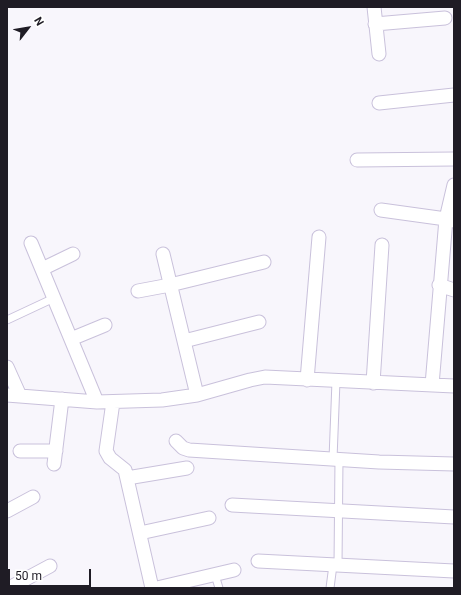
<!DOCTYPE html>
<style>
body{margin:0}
#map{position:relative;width:461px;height:595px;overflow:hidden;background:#f8f6fc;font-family:Roboto,sans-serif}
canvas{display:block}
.frame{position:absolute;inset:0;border:8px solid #1f1c25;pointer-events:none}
.north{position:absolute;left:8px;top:8px;width:40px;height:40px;-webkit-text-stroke:3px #fff;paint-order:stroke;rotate:59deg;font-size:11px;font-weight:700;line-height:16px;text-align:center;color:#1f1c25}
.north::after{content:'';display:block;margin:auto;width:14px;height:18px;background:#1f1c25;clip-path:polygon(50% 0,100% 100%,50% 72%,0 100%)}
.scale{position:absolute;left:8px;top:569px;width:83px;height:18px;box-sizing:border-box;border:2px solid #1f1c25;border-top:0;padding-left:5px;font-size:12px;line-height:14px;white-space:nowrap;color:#1f1c25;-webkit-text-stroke:3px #fff;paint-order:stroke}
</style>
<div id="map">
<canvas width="461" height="595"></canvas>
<div class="frame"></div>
<div class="north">N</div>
<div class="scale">50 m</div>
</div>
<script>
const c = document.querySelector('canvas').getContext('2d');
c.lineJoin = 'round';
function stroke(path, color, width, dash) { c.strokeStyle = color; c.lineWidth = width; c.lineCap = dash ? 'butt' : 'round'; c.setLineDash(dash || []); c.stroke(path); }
const service = new Path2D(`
 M7,320L54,298
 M333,459L336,381
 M338,565L339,459
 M215,575L219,588
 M330,588L333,565`);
const minor = new Path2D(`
 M374,7L379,54
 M375,24L445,18
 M379,103L454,95
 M357,160L454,159
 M381,210L446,219L454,221
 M31,243L97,402
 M163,254L197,395
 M42,269L73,254
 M439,285L454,290
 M138,291L170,285L264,262
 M71,339L105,325
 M184,341L259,322
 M7,367L20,396
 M307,380L319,237
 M373,383L382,245
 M432,385L446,219L454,185
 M7,395L97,402L162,400L197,395L250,380L265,377L454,386
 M113,402L106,451L110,458L125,470L152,588
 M176,441L183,448L189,450L379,462L454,464
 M20,451H56
 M54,464L62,399
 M127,478L187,468
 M232,505L454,517
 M7,511L33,497
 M140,533L209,518
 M258,561L454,571
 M9,588L50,566
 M157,588L234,570`);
stroke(service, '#c9c1db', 9);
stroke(minor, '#c9c1db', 15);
stroke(service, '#fff', 7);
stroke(minor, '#fff', 13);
</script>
